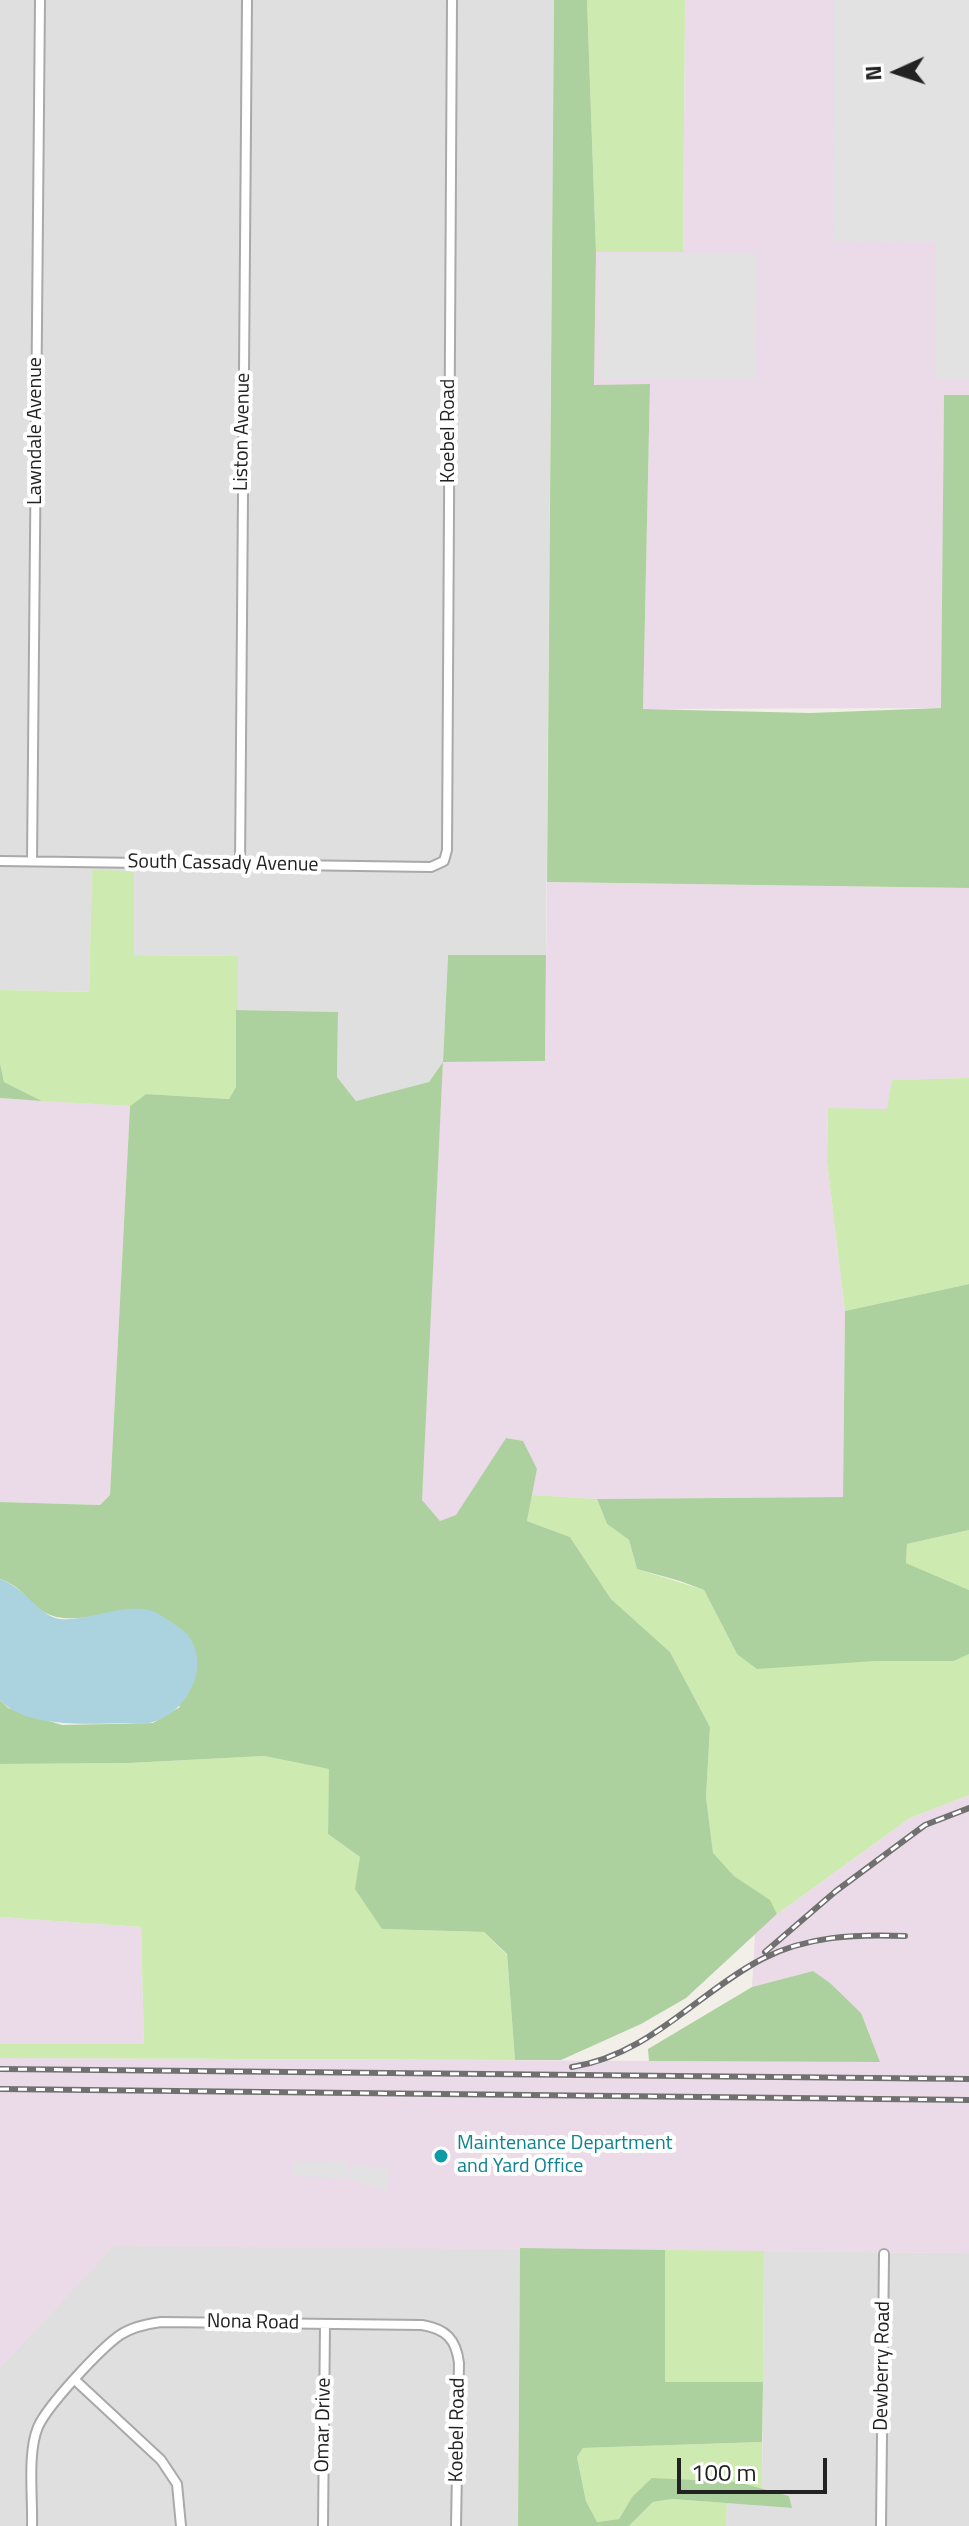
<!DOCTYPE html>
<style>
body{margin:0}
#map{position:relative;width:969px;height:2526px;overflow:hidden;background:#f2efe9;font-family:"Titillium Web",sans-serif}
canvas{display:block}
.north{position:absolute;left:857px;top:32px;width:80px;height:80px;-webkit-text-stroke:6px #fff;paint-order:stroke;rotate:267deg;font-size:22px;font-weight:700;line-height:32px;text-align:center;color:#222}
.north::after{content:'';display:block;margin:auto;width:28px;height:36px;background:#222;clip-path:polygon(50% 0,100% 100%,50% 72%,0 100%)}
.scale{position:absolute;left:677px;top:2458px;width:150px;height:36px;box-sizing:border-box;border:4px solid #222;border-top:0;padding-left:10px;font-size:24px;line-height:28px;white-space:nowrap;color:#222;-webkit-text-stroke:6px #fff;paint-order:stroke}
</style>
<div id="map">
<canvas width="969" height="2526"></canvas>
<div class="north">N</div>
<div class="scale">100 m</div>
</div>
<script>
const c = document.querySelector('canvas').getContext('2d');
c.lineJoin = 'round';
function fillPath(path, color) { c.fillStyle = color; c.fill(path, 'evenodd'); }
function stroke(path, color, width, dash) { c.strokeStyle = color; c.lineWidth = width; c.lineCap = dash ? 'butt' : 'round'; c.setLineDash(dash || []); c.stroke(path); }
function drawText(font, color, halo, rows, align = 'center') {
  c.font = font + ' "Titillium Web",sans-serif'; c.lineWidth = 8; c.setLineDash([]); c.textBaseline = 'middle'; c.strokeStyle = halo; c.fillStyle = color; for (const [text, x, y, turn = 0] of rows) {
    c.save(); c.translate(x, y); c.rotate((+turn || 0) * Math.PI / 180); c.textAlign = isNaN(turn) ? turn : align; if (halo) c.strokeText(text, 0, 0); c.fillText(text, 0, 0); c.restore();
  }
}
fillPath(new Path2D(`
 M0,0H554L546,955H448L443,1062L430,1082L356,1101L337,1077L338,1012L236,1010L237,956L133,955L134,871H92L89,992L0,990Z
 M114,2245L520,2248L518,2526H0V2367Z
 M764,2251L969,2253V2526H726L727,2503L791,2508L789,2496L762,2489Z`), '#e0dfdf');
fillPath(new Path2D(`
 M685,0H969V395L944,396L942,708L643,709L650,385H594L596,252H683Z
 M547,882L969,888V1078L893,1080L888,1109H828L827,1162L845,1311L843,1497L597,1499L532,1495L537,1469L506,1439L457,1515L440,1521L421,1500L443,1062L545,1061Z
 M0,1098L130,1106L110,1495L100,1505L0,1502Z
 M969,1795V2253L114,2246L0,2367V2058L880,2062L813,1971L752,1987L755,1934L777,1914L910,1818Z
 M0,1917L141,1927L144,2044H0Z`), '#ebdbe8');
fillPath(new Path2D(`
 M587,0H685L683,252H596Z
 M92,870L134,871V955L238,956L236,1087L229,1099L146,1094L130,1106L42,1101L4,1082L0,1063V990L89,992Z
 M969,1078V1284L845,1311L827,1162L828,1108L887,1109L892,1080Z
 M532,1495L597,1499L607,1524L629,1540L637,1569L704,1590L737,1654L875,1661H954L969,1654V1795L910,1818L777,1914L769,1900L734,1876L713,1854L706,1797L710,1727L670,1652L611,1599L570,1537L527,1521Z
 M969,1530V1590L906,1563L907,1544Z
 M264,1756L330,1769L328,1834L360,1857L382,1929L484,1932L507,1955L515,2060L0,2058V2044H144L141,1927L0,1917V1764L129,1763Z
 M665,2250L764,2251L763,2382H665Z
 M762,2442V2489L737,2482L632,2497L619,2519L597,2522L586,2501L577,2457L583,2448Z
 M672,2499L727,2503L726,2526H629L653,2502Z`), '#cdebb0');
fillPath(new Path2D(`
 M554,0H587L596,252L594,385L650,384L643,709L810,713L941,708L944,395H969V888L547,882Z
 M448,955H546L545,1061L443,1062L422,1500L440,1521L456,1515L506,1438L523,1441L537,1469L527,1521L570,1537L611,1599L670,1652L710,1727L706,1797L713,1853L734,1876L770,1900L777,1914L686,1998L641,2024L561,2060H515L507,1954L484,1932L382,1929L355,1889L360,1857L328,1834L329,1769L264,1756L129,1763L0,1764V1700L8,1708L62,1725L153,1723L180,1707L130,1609C105,1613 67,1626 44,1612C26,1601 22,1586 0,1579V1502L100,1505L110,1495L130,1106L146,1094L229,1099L236,1087V1010L338,1012L337,1077L356,1101L429,1082L443,1062Z
 M0,1063L4,1082L42,1101L0,1098Z
 M969,1284V1530L907,1544L906,1563L969,1590V1654L954,1661H875L757,1669L737,1654L704,1590L680,1581L637,1569L629,1540L607,1524L597,1499L843,1497L845,1311Z
 M813,1971L830,1983L861,2013L880,2062L649,2061L648,2049L752,1987Z
 M520,2248L665,2250V2382H763L762,2442L583,2448L577,2457L586,2501L597,2522L619,2519L632,2497L652,2478L738,2482L789,2496L792,2508L672,2499L653,2502L629,2526H518Z`), '#add19e');
fillPath(new Path2D(`
 M834,0H969V380H935L936,242L833,241Z
 M599,253L757,254L756,380L599,379Z
 M346,2161L347,2170L353,2166L389,2167L388,2189L382,2190L347,2178L293,2176L294,2162Z`), '#e2e2e2');
fillPath(new Path2D(`
 M0,1579C25,1587 38,1616 60,1619C87,1622 131,1599 157,1613C165,1618 180,1627 187,1634C212,1665 188,1712 153,1722C144,1725 132,1723 123,1723C88,1724 25,1728 0,1700Z`), '#aad3df');
const minor = new Path2D(`
 M0,861L431,867L444,861L447,850L452,0
 M32,861L40,0
 M240,864L247,0
 M75,2380L161,2460L177,2484L181,2526
 M32,2526C33,2498 27,2453 38,2427C47,2406 100,2349 120,2335C132,2327 146,2324 161,2322L422,2325C446,2329 456,2339 459,2363L456,2526
 M323,2526L325,2324
 M881,2526L884,2254`);
stroke(minor, '#a9a9a9', 12);
stroke(minor, '#fff', 8);
const rail = new Path2D(`
 M765,1952L836,1891L925,1825L969,1808
 M572,2067C649,2055 696,1994 762,1959C807,1936 855,1934 905,1936
 M0,2069L969,2079
 M0,2089L969,2100`);
stroke(rail, '#707070', 6);
stroke(rail, '#fff', 3, [9]);
for (const [x, y, r, color] of [
 [441,2156,8,"#0f9aa8"]
]) { const dot = new Path2D(); dot.arc(x, y, r, 0, 2 * Math.PI); c.fillStyle = color; c.fill(dot); stroke(dot, '#fff', 3); }
drawText('20px', '#222', '#fff', [
 ["Lawndale Avenue",36,431,-90],
 ["Koebel Road",449,431,-90],
 ["Liston Avenue",243,432,-89],
 ["South Cassady Avenue",223,864,1],
 ["Nona Road",253,2323,1],
 ["Dewberry Road",883,2366,-89],
 ["Omar Drive",324,2425,-89],
 ["Koebel Road",458,2430,-89]
]);
drawText('20px', '#0d838f', '#fff', [
 ["Maintenance Department",457,2144],
 ["and Yard Office",457,2167]
], 'left');
</script>
